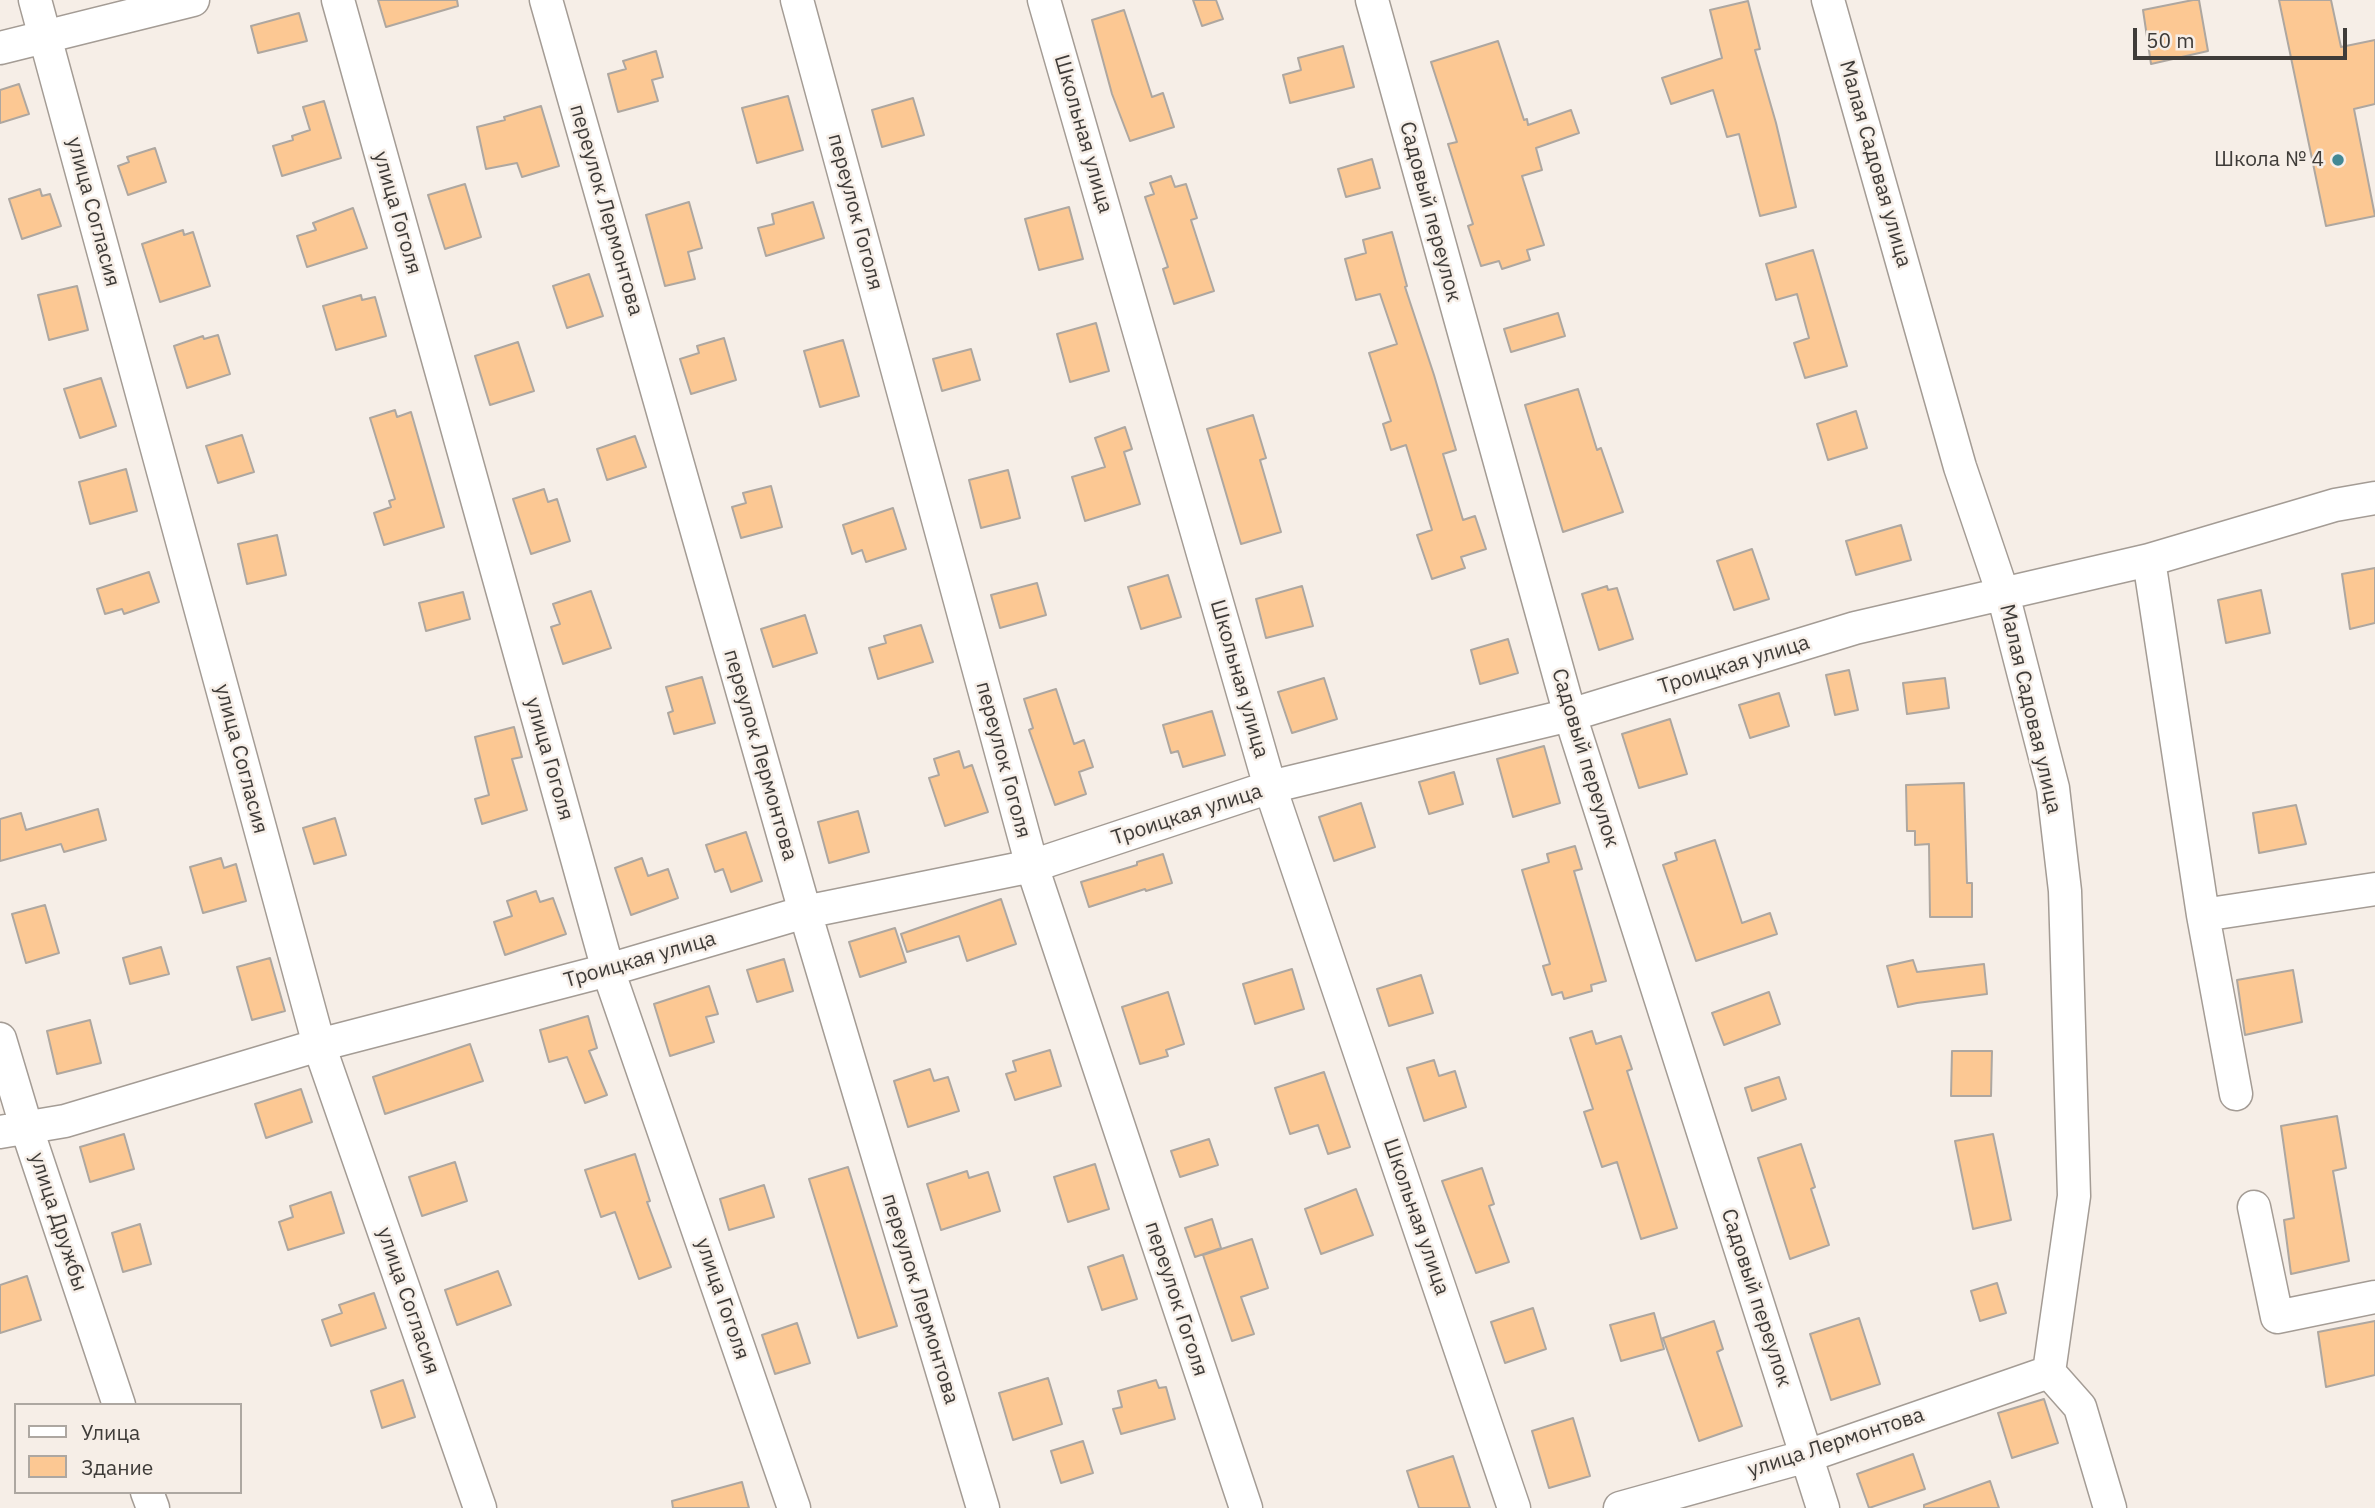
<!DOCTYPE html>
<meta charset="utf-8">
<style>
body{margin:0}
#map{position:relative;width:2375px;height:1508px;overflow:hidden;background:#f6eee7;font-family:"IBM Plex Sans",sans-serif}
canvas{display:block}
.legend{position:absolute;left:14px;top:1403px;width:228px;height:91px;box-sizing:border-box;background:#f6eee7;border:2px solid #ada7a1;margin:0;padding:9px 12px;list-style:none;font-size:21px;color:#3f3c39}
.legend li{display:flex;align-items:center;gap:14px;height:35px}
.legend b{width:35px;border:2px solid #ada7a1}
.scale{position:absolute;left:2133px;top:28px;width:214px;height:32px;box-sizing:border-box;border:4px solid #3f3c39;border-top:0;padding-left:9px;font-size:21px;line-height:24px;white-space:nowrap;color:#3f3c39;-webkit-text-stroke:5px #f6eee7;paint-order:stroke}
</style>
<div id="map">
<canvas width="2375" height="1508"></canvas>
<ul class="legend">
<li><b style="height:9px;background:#fff"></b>Улица</li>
<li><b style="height:19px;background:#fcc893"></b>Здание</li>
</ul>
<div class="scale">50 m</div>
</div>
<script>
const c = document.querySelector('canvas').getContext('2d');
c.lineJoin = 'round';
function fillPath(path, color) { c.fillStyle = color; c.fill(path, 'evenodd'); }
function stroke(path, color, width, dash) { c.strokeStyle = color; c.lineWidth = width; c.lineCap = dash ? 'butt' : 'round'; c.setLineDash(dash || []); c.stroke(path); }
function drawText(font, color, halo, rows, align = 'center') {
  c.font = font + ' "IBM Plex Sans",sans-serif'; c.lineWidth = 5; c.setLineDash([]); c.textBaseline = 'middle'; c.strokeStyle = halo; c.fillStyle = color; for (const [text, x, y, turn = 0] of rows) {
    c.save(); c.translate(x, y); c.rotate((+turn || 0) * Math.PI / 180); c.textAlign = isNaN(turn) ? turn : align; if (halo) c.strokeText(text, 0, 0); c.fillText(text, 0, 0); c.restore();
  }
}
const building = new Path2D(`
 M378,0H457L458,6L386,27Z
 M1193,0H1216L1223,19L1202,26Z
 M2193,0H2199L2208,51L2151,64L2143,10Z
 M2279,0H2331L2341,47L2375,40V104L2354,109L2375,216L2326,226Z
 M1748,1L1760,49L1755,50L1776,123L1796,207L1760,216L1739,134L1727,137L1713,90L1671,104L1662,78L1722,58L1710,10Z
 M1124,10L1152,97L1163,93L1174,127L1130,141L1112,94L1092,20Z
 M299,13L307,41L258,53L251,26Z
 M1498,41L1524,120L1527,119L1528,125L1571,110L1579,133L1536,148L1542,170L1522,176L1544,245L1527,250L1530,260L1502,269L1499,261L1481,266L1468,226L1473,224L1448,144L1457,142L1431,62Z
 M1343,46L1354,87L1290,103L1283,75L1301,70L1298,58Z
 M656,51L663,77L652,80L658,101L618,112L608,74L626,69L623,61Z
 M19,84L29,114L0,123V90Z
 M788,96L803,150L757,163L742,108Z
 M913,98L924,135L882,147L872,110Z
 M324,101L341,158L282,176L273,146L293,140L292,136L310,130L303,107Z
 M541,106L559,166L522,177L517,163L486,169L477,127L505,120L504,117Z
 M155,148L166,182L128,195L118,166L129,162L127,157Z
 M1372,159L1380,188L1346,197L1338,169Z
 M1171,176L1175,187L1186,184L1197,218L1191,220L1214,291L1174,304L1163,269L1168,267L1145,197L1154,194L1150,183Z
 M465,184L481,237L445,249L428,195Z
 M40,189L42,196L50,194L61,226L22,239L9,199Z
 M689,202L702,248L688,252L695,279L665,286L646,215Z
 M813,202L824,238L766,256L758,228L774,224L772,214Z
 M1069,207L1083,259L1039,270L1025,219Z
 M353,208L367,248L307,267L297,236L316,230L313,223Z
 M183,230L184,235L193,232L210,286L160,302L142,244Z
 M1392,232L1407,286L1405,287L1434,375L1456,450L1443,454L1463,520L1475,516L1486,549L1461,557L1465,568L1432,579L1417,535L1432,530L1406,445L1391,450L1383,424L1391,421L1369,353L1397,344L1380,294L1356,300L1345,259L1366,253L1363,240Z
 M1813,250L1847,366L1805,378L1794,343L1809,338L1797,294L1776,300L1766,264Z
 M589,274L603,316L567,328L553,286Z
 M77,286L88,330L49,340L38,295Z
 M361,295L362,300L375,297L386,336L336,350L323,306Z
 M1558,313L1565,336L1511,352L1504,329Z
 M1096,323L1109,371L1070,382L1057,334Z
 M218,335L230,374L187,388L174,346L203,336L204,339Z
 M724,338L736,380L691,394L680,359L699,353L697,346Z
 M843,340L859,396L820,407L804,351Z
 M518,342L534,391L490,405L475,356Z
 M971,349L980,380L942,391L933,359Z
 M101,378L116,426L80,438L64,389Z
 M1578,389L1597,450L1601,448L1623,512L1563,532L1525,405Z
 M395,410L397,417L411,412L444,527L384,545L374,513L391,507L389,501L395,499L370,418Z
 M1856,411L1867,448L1828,460L1817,424Z
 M1253,415L1266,458L1260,460L1281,532L1241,544L1207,429Z
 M1125,427L1132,449L1124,452L1140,504L1085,521L1072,477L1105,467L1095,438Z
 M242,435L254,472L218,483L206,446Z
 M635,436L646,467L607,480L597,449Z
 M126,469L137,511L90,524L79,482Z
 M1008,470L1020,518L981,528L969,480Z
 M771,486L782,527L741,538L732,507L746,503L743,493Z
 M544,489L548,502L557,499L570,541L531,554L513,499Z
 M893,508L906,549L866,562L862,550L852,554L843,525Z
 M1901,525L1911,560L1856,575L1846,541Z
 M277,535L286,575L247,584L238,544Z
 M1752,549L1769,599L1734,610L1717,561Z
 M2375,568V623L2350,629L2342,574Z
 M149,572L159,602L124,614L122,609L105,614L97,589Z
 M1168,575L1181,617L1141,629L1128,587Z
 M1037,583L1046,615L1000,628L991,595Z
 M1302,586L1313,626L1266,638L1256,599Z
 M1607,586L1608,590L1617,588L1633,639L1599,650L1582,594Z
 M2261,590L2270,633L2226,643L2218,600Z
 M591,591L611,648L563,664L551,627L560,624L553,604Z
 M463,592L470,619L426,631L419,603Z
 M805,615L817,653L773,667L761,629Z
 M921,625L933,662L878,679L869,648L886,643L884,636Z
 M1508,639L1518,673L1480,684L1471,650Z
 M1849,670L1858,710L1835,715L1826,675Z
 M702,677L715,723L674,734L668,713L673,711L666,687Z
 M1324,678L1337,719L1292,733L1278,692Z
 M1945,678L1949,708L1907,714L1903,683Z
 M1056,689L1074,744L1084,740L1093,767L1079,772L1086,794L1055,805L1029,730L1033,728L1024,699Z
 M1779,693L1789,726L1750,738L1739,705Z
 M1212,711L1225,755L1183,767L1178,751L1171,753L1163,725Z
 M1670,719L1687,774L1639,788L1622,734Z
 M514,727L522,757L512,759L527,810L482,824L475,799L489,795L475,737Z
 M1544,746L1560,803L1513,817L1497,759Z
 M959,751L964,768L972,765L988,812L945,826L929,778L939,775L934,759Z
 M1454,772L1463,804L1429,814L1419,782Z
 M1964,783L1967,883H1972V917H1930L1929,844L1915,845V831H1907L1906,785Z
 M1361,803L1375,847L1334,861L1319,817Z
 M2296,805L2306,844L2259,853L2253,813Z
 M98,809L106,840L64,852L61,844L0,861V819L21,813L26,830Z
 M858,811L869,852L829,863L818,822Z
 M335,818L346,855L314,864L303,828Z
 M746,832L762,881L731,892L723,869L715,872L706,845Z
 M1715,840L1742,923L1770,913L1777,934L1696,961L1663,865L1677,860L1675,853Z
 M1575,846L1582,869L1574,871L1606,981L1591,985L1592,991L1564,999L1562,992L1552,995L1543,966L1550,964L1522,870L1549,862L1547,854Z
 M1163,854L1172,883L1146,891L1145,889L1089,907L1081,882L1137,865V862Z
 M221,858L224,868L236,864L246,901L203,913L190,867Z
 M642,858L648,876L668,869L678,898L631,915L615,868Z
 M536,891L540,902L553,898L566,934L505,955L494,922L512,916L507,901Z
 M1001,899L1016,944L967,961L959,936L907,952L901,934Z
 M45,905L59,953L26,963L12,914Z
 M895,928L906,962L860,977L849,942Z
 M161,947L169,974L130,984L123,958Z
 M270,958L285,1011L252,1020L237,967Z
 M784,959L793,991L757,1002L747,970Z
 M1913,960L1917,972L1984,964L1987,994L1917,1003L1898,1007L1887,966Z
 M1292,969L1304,1009L1255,1024L1243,984Z
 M2293,970L2302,1022L2245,1035L2237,980Z
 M1421,975L1433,1013L1389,1026L1377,989Z
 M709,986L718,1014L706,1017L714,1042L670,1056L654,1004Z
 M1168,992L1184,1044L1166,1050L1168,1056L1140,1064L1122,1007Z
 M1769,992L1780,1024L1724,1045L1712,1013Z
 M588,1016L597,1048L589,1051L607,1095L585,1103L567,1057L549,1062L540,1030Z
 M90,1020L101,1063L57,1074L47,1031Z
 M1592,1031L1596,1044L1621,1036L1632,1069L1627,1071L1677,1228L1641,1239L1617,1162L1602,1167L1584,1112L1593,1109L1570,1038Z
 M470,1044L483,1081L385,1114L373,1077Z
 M1050,1050L1061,1086L1015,1100L1006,1074L1016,1071L1013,1061Z
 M1952,1051H1992L1991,1096H1951Z
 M1434,1060L1439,1076L1455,1071L1466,1107L1424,1121L1407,1068Z
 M930,1069L934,1081L948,1077L959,1111L908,1127L894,1081Z
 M1324,1072L1350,1147L1328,1154L1318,1125L1290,1134L1275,1088Z
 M1779,1077L1786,1099L1752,1111L1745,1088Z
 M301,1089L312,1122L266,1138L255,1104Z
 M2337,1116L2346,1168L2333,1171L2349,1261L2291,1274L2284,1220L2294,1218L2281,1126Z
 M124,1134L134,1169L90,1182L80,1147Z
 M1993,1134L2011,1220L1973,1229L1955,1141Z
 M1209,1139L1218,1165L1180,1177L1171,1151Z
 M1801,1144L1815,1187L1811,1189L1829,1245L1790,1259L1758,1158Z
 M635,1154L650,1201L647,1202L671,1267L639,1279L615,1212L601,1217L585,1170Z
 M455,1162L467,1201L422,1216L409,1177Z
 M1095,1164L1109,1209L1068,1222L1054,1177Z
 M848,1167L897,1326L858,1338L809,1179Z
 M1482,1168L1494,1204L1489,1206L1509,1262L1476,1273L1442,1181Z
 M967,1171L969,1178L988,1172L1000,1211L941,1230L927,1184Z
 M764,1185L774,1217L729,1230L720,1199Z
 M1356,1189L1373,1235L1321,1254L1305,1209Z
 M331,1192L344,1233L288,1250L279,1222L293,1217L290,1206Z
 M1212,1219L1221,1248L1195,1257L1185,1228Z
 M140,1224L151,1264L123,1272L112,1233Z
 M1252,1239L1268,1288L1241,1297L1254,1334L1232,1341L1203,1255Z
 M1123,1255L1137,1299L1102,1310L1088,1267Z
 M498,1271L511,1305L457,1325L445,1290Z
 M27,1276L41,1320L0,1333V1285Z
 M1997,1283L2006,1313L1980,1321L1971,1291Z
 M374,1293L386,1328L331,1346L322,1320L342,1313L339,1305Z
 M1533,1308L1546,1349L1505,1363L1491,1322Z
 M1654,1313L1664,1349L1621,1361L1610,1325Z
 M1859,1318L1880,1384L1831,1400L1810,1334Z
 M1714,1321L1723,1349L1717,1352L1742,1426L1699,1441L1663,1338Z
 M2375,1321V1375L2326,1387L2318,1332Z
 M797,1323L810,1363L775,1374L762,1335Z
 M1048,1378L1062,1424L1013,1440L999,1393Z
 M403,1380L415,1417L382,1428L371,1391Z
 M1156,1380L1159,1388L1166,1387L1175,1419L1121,1434L1113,1409L1122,1407L1118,1391Z
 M2044,1399L2058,1443L2012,1458L1998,1413Z
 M1573,1418L1590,1476L1549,1488L1532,1431Z
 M1083,1441L1093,1473L1061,1483L1051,1451Z
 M1913,1454L1925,1489L1869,1508L1857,1474Z
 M1453,1456L1470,1508H1419L1407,1471Z
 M1990,1481L1999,1508H1924V1505Z
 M742,1482L749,1508H673L672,1501Z`);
fillPath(building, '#fcc893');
stroke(building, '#aea7a0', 2);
const minor = new Path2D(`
 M35,0L319,1045L480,1508
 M338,0L608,970L794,1508
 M546,0L805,912L983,1508
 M797,0L1032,866L1246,1508
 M1044,0L1270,787L1514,1508
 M1372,0L1570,715L1823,1508
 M1828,0L1960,467L2003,594L2053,788L2065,891L2074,1196L2049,1372L2080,1407L2110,1508
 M0,48L193,0
 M2149,560L2203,915L2236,1094
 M2203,915L2375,889
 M0,1039L26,1126L119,1405
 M0,1132L65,1121L319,1045L608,970L805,912L1032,866L1270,787L1570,715L1855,628L2149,560L2335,505L2375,498
 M2254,1207L2277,1317L2375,1297
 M147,1492L153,1508
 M1620,1508L1807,1456L2049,1372`);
stroke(minor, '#a49c95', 35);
stroke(minor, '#fff', 32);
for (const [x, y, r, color] of [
 [2338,160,7,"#428894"]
]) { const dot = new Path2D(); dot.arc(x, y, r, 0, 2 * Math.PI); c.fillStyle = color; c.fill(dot); stroke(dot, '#f6eee7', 2.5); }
drawText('21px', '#3f3c39', '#f6eee7', [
 ["Школьная улица",1083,134,74],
 ["Малая Садовая улица",1875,164,74],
 ["переулок Лермонтова",606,210,74],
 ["улица Согласия",93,212,75],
 ["переулок Гоголя",855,212,75],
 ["Садовый переулок",1430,212,75],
 ["улица Гоголя",397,213,74],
 ["Троицкая улица",1734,665,-17],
 ["Школьная улица",1239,679,74],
 ["Малая Садовая улица",2030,709,77],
 ["переулок Лермонтова",760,755,74],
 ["Садовый переулок",1585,758,73],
 ["улица Согласия",241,759,75],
 ["улица Гоголя",549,759,74],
 ["переулок Гоголя",1003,760,75],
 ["Троицкая улица",1187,815,-18],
 ["Троицкая улица",640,960,-16],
 ["Школьная улица",1416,1217,71],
 ["улица Дружбы",58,1222,72],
 ["Садовый переулок",1756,1298,72],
 ["улица Гоголя",722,1299,71],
 ["переулок Лермонтова",920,1299,73],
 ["переулок Гоголя",1176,1299,72],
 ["улица Согласия",408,1301,71],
 ["улица Лермонтова",1836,1443,-18]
]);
drawText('21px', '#3f3c39', '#f6eee7', [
 ["Школа № 4",2324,160]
], 'right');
</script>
